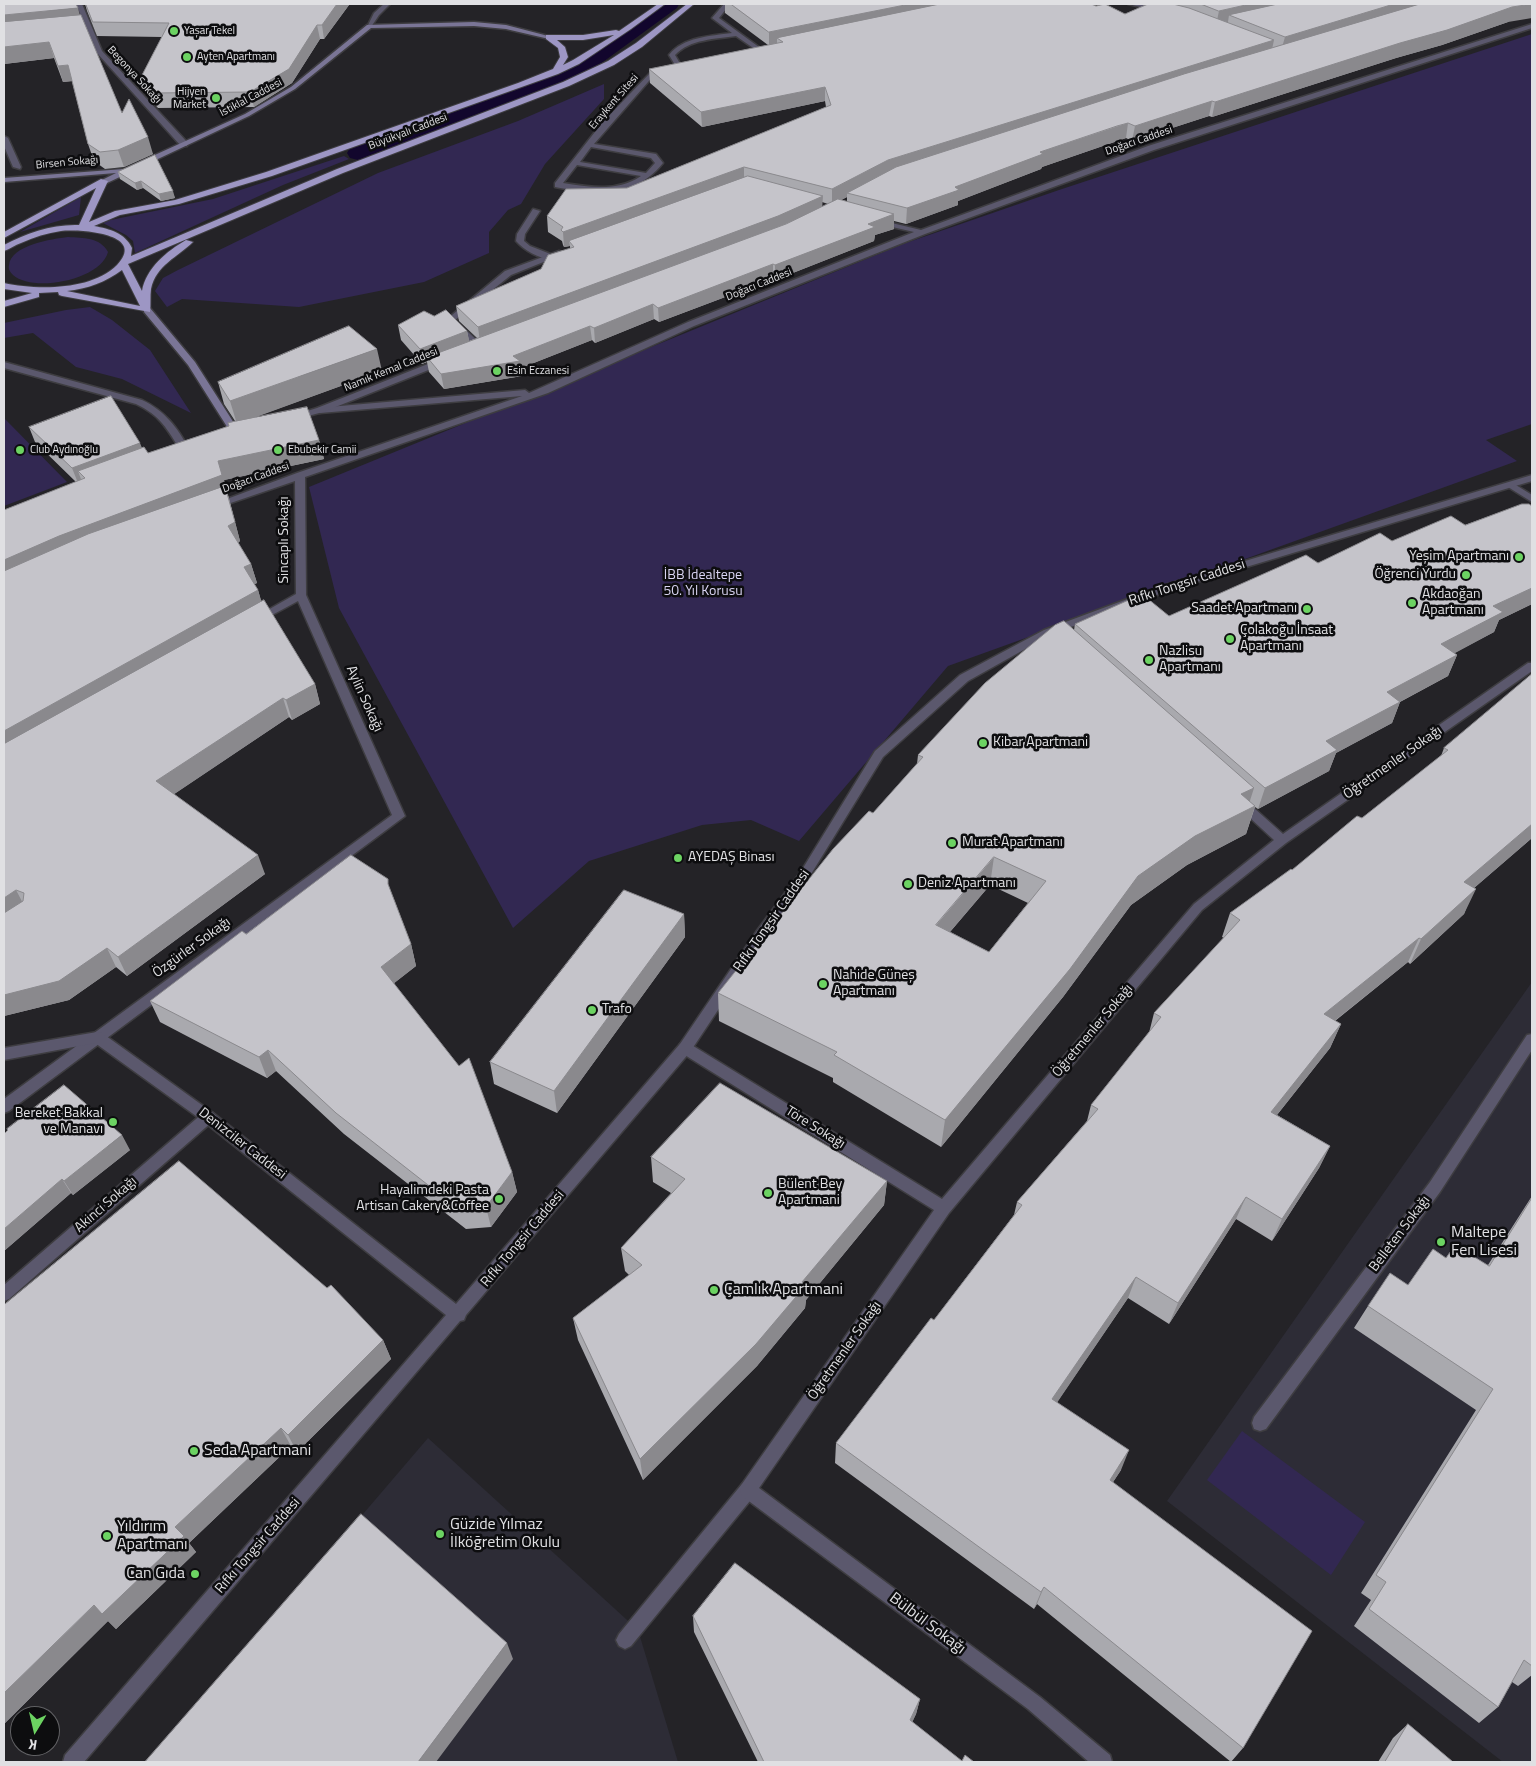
<!DOCTYPE html>
<meta charset="utf-8">
<style>
body{margin:0}
#map{position:relative;width:1536px;height:1766px;overflow:hidden;background:#242327;font-family:"Titillium Web",sans-serif}
canvas{display:block}
.frame{position:absolute;inset:0;border:5px solid #e0e0e3;pointer-events:none}
.north{position:absolute;left:10px;top:1706px;width:50px;height:50px;box-sizing:border-box;background:#0d0d0f;border:1px solid #616164;border-radius:50%;rotate:189deg;font-size:14px;font-weight:700;line-height:20px;text-align:center;color:#e0e0e3}
.north::after{content:'';display:block;margin:auto;width:18px;height:22px;background:#6cd362;clip-path:polygon(50% 0,100% 100%,50% 72%,0 100%)}
</style>
<div id="map">
<canvas width="1536" height="1766"></canvas>
<div class="frame"></div>
<div class="north">K</div>
</div>
<script>
const c = document.querySelector('canvas').getContext('2d');
c.lineJoin = 'round';
function fillPath(path, color) { c.fillStyle = color; c.fill(path, 'evenodd'); }
function stroke(path, color, width, dash) { c.strokeStyle = color; c.lineWidth = width; c.lineCap = dash ? 'butt' : 'round'; c.setLineDash(dash || []); c.stroke(path); }
function drawText(font, color, halo, rows, align = 'center') {
  c.font = font + ' "Titillium Web",sans-serif'; c.lineWidth = 5; c.setLineDash([]); c.textBaseline = 'middle'; c.strokeStyle = halo; c.fillStyle = color; for (const [text, x, y, turn = 0] of rows) {
    c.save(); c.translate(x, y); c.rotate((+turn || 0) * Math.PI / 180); c.textAlign = isNaN(turn) ? turn : align; if (halo) c.strokeText(text, 0, 0); c.fillText(text, 0, 0); c.restore();
  }
}
fillPath(new Path2D(`
 M1532,982V1762H1503L1167,1501Z
 M428,1438L638,1630L678,1762H151Z`), '#2d2c36');
fillPath(new Path2D(`
 M1532,34V424L1486,440L1517,461L948,666L799,841L751,820L702,825L589,861L513,928L339,608L309,487L903,244L1059,190Z
 M604,84V99L545,164L521,204L508,210L489,232V253L424,282L299,307L182,299L167,307L155,291L163,278L178,270L378,173L518,121Z
 M344,156L349,159L283,185L135,253L133,241L126,235L101,222L213,199Z
 M81,197L79,215L20,232Z
 M68,237C83,238 100,237 108,252C101,280 33,293 13,275C10,272 8,269 9,265C11,245 52,239 68,237Z
 M90,307L112,320L150,350L191,413L122,379L76,367L33,333L4,338V323L66,310Z
 M4,418L67,482L4,506Z
 M1242,1431L1365,1522L1331,1575L1207,1480Z`), '#322852');
fillPath(new Path2D(`
 M658,4H679L677,8L585,75L366,158L358,160L350,158L347,153L350,148L571,67Z`), '#12062d');
const service = new Path2D(`
 M724,4H730L719,18L763,50V52H759L736,36C716,39 690,39 675,55L682,67L677,68L669,55C683,37 710,36 732,33L712,18Z
 M1128,4H1140L1161,9L1158,11Z
 M665,68L667,69V71L655,74L594,144L656,154L663,163C635,198 595,195 555,187V183L602,123L651,72ZM591,147L651,158L655,163L646,173L580,162ZM577,165L641,176C618,192 589,187 563,183Z
 M4,136L8,138L21,167L20,169L13,167L4,146Z
 M533,209L540,211L525,234L524,241L530,246L553,255V259C540,260 524,250 516,241L517,234Z
 M4,362L142,400C165,411 177,427 189,449L184,452L181,451C167,429 161,416 136,404L4,368Z
 M1532,1034V1050L1440,1192L1266,1429L1260,1431L1254,1429L1252,1423L1254,1417L1430,1182L1527,1035Z
 M748,1482L754,1484L756,1490L754,1496L631,1646L625,1649L619,1646L616,1640L619,1634L742,1484Z`);
const minor = new Path2D(`
 M1532,24V28L1154,150L925,234L694,326L548,393L305,477L306,595L405,816L9,1111L4,1113V1099L392,815L298,601L261,621L257,622L252,619L296,594L295,481L216,508L213,509L208,506L297,473L522,396L320,413L317,412V408L525,390L529,393L688,322L914,232L875,223V219L921,230L1148,146Z
 M559,251L566,253L511,275L455,320L482,345V349H476L446,320L505,271Z
 M1511,482L1532,495V502L1508,487L1506,485Z
 M1528,663H1532V671L1286,843L1202,910L949,1213L759,1488L1040,1697L1110,1755L1112,1762H1089L1028,1709L742,1496L740,1490L742,1484L934,1210L680,1052L678,1048L680,1044L685,1042L690,1044L942,1199L1194,904L1274,840L1237,806L1235,803L1237,800H1245L1283,834Z
 M208,1111L213,1113L215,1117L213,1121L9,1299L4,1301V1285L203,1113Z`);
const tertiary = new Path2D(`
 M76,4H82L102,51L187,142V146H181L97,53Z
 M384,4H390L379,15L371,27H367L374,13Z
 M443,358L446,359V363L323,412L293,420L288,417L317,408Z
 M1532,475V481L1173,589L1052,634L968,681L883,757L808,879L766,938L690,1052L466,1315L464,1320L460,1321L84,1762H63L65,1755L446,1315L203,1121L95,1043L4,1060V1048L97,1032L102,1033L213,1113L456,1304L680,1044L756,932L800,873L875,751L960,675L1044,630L1165,585Z`);
const secondary = new Path2D(`
 M474,22L506,25L552,37L549,39L506,29L474,26L371,28L295,89L249,116L107,183L100,181L116,173L4,182V178L124,169L245,114L291,87L367,25Z
 M144,308H150L195,362L239,431L237,433H231L188,365L144,312Z`);
const trunk = new Path2D(`
 M658,4H665L631,29L579,64L558,74L272,176L179,204L120,215L94,226C110,229 125,233 132,248L131,256L337,169L563,82L608,61L636,43L687,4H694L642,47L614,65L569,86L343,173L128,264L142,291C146,268 167,251 186,240L193,242C178,257 156,265 151,289C150,296 151,305 150,312L62,296L59,295L58,292L39,293V297L4,307V301L32,293L4,289V283C36,290 91,291 117,265C148,233 78,229 61,231C47,233 34,237 21,243C15,245 10,249 4,251V245C26,233 53,224 79,225L96,188L4,238V232L101,179L108,181L89,222L115,211L175,200L266,172L518,83L553,69L560,57L558,48L546,39V35H583L616,30L619,31ZM614,35L573,60L563,65L568,57L565,47L557,40H583ZM122,270L140,306L67,291C87,289 106,282 122,270Z`);
stroke(service, '#3e3d41', 3);
stroke(minor, '#3e3d41', 3);
stroke(tertiary, '#3e3d41', 3);
stroke(secondary, '#3e3d41', 3);
stroke(trunk, '#3e3d41', 2);
fillPath(service, '#5b586d');
fillPath(minor, '#5b586d');
fillPath(tertiary, '#5b586d');
fillPath(secondary, '#7a7596');
fillPath(trunk, '#9d96c4');
fillPath(new Path2D(`
 M4,4L80,15L122,113L153,154L124,167L105,169L94,161L88,144L72,81L63,82L54,58L4,64Z
 M85,4H371L370,5H349L324,39H320L292,83L254,107L158,108L145,94L140,79L162,37L97,36L87,11Z
 M725,4H1091L1096,6L1125,14L1148,4H1532L1508,22L1442,45L1396,58L1212,117L1209,116L1132,141L1126,138L1042,167L1041,169L958,201V205L906,224L894,221V229L875,235L874,241L775,280L773,279L659,322L654,319L595,343L592,340L521,368L522,376L444,389L429,372L427,362L422,364L401,340L398,325L467,331L469,341L477,338L459,321L456,306L541,269L570,248V246L564,247L563,245L562,241L548,232L547,216L627,188L826,107L825,101L702,127L650,83L649,69L768,45L725,13ZM847,197V202L841,200ZM822,202L828,204L822,207Z
 M155,155L175,198L161,201L143,188L137,190L120,179L118,172Z
 M382,371L255,417L319,440L324,459L224,480L240,541L238,543L251,564L257,583L254,584L258,590L261,601L315,684L320,704L292,720L289,717L174,794L265,874L127,976L116,967L69,1000L4,1016V510L76,482L35,442L29,427L142,448L148,453L229,426L235,421L224,404L218,382Z
 M1532,506V604L1499,620L1494,632L1454,653L1457,655L1448,676L1400,702L1392,723L1336,753L1329,771L1258,809L1255,807L1246,834L1187,865L1131,905L1063,997L941,1147L833,1082V1078L719,1021L718,993L873,813L917,764L918,755L1074,630L1075,624L1169,616L1318,563L1392,541L1465,525ZM990,885L1028,903L989,952L950,932Z
 M1532,674V838L1474,888L1464,914L1410,964L1408,962L1335,1021L1341,1024L1330,1048L1277,1115L1330,1146L1319,1168L1272,1241L1236,1219L1169,1324L1128,1298L1057,1402L1121,1470L1113,1482L1243,1748L1231,1762L1037,1604L1034,1609L835,1463L836,1443L934,1320L1014,1215L1017,1202L1087,1121L1091,1105L1149,1033L1154,1013L1224,938L1222,937L1230,913L1292,870L1362,818L1441,756L1444,748Z
 M393,897L411,944L416,966L394,983L512,1172L517,1192L491,1227L466,1229L344,1134L276,1071L267,1078L160,1022L150,1001L246,934Z
 M684,914L685,937L557,1113L494,1084L490,1062Z
 M7,1129L130,1150L73,1195L71,1193L4,1251V1134L8,1131Z
 M651,1157L887,1181L884,1205L806,1300L805,1308L757,1366L643,1480L578,1340L573,1318L629,1275L625,1271L621,1248L671,1193L653,1182Z
 M1532,1196V1675L1518,1686L1512,1682L1498,1707L1479,1723L1354,1626L1371,1600L1361,1593L1476,1410L1354,1328L1368,1306L1408,1285L1446,1258L1488,1265Z
 M4,1305L383,1340L391,1359L297,1452L291,1446L189,1543L196,1552L116,1629L108,1621L4,1724Z
 M693,1616L920,1699L916,1714L912,1722L962,1761L974,1762H758L694,1632Z
 M1408,1724L1453,1762H1378L1393,1738Z`), '#a9a9ae');
fillPath(new Path2D(`
 M337,4H348L349,5L324,39L322,25Z
 M910,4H978L783,42L777,38V44L769,46V32Z
 M1250,4H1309L1229,15L1228,22L1216,25L1219,11Z
 M1394,4H1443L1281,51L1285,37Z
 M1532,4V18L1508,22L1442,45L1396,58L1212,117L1215,102L1512,7Z
 M78,8L82,24L4,32V15Z
 M317,25L320,39L292,83L254,107L250,92Z
 M1274,40L1271,54L847,193V197L832,205V189L888,160Z
 M49,42L54,58L4,64V47Z
 M68,65L73,81L63,82L58,66Z
 M825,87V101L702,127L701,112Z
 M1212,101L1209,116L1132,141L1135,126Z
 M1128,123L1126,138L1042,167L1041,169L958,201V205L906,224L907,208L955,187L1040,152Z
 M148,137L153,154L124,167L118,150Z
 M744,167V182L569,241L570,246L564,247L563,232Z
 M141,181L143,188L137,190L135,183Z
 M173,191L175,198L161,201L159,194Z
 M823,196L822,210L480,342L478,327Z
 M894,214V229L875,235L874,241L775,280V265L868,224Z
 M773,264V279L659,322L658,308Z
 M653,304L654,319L595,343L594,328Z
 M590,326L592,340L521,368L522,376L444,389L441,374L513,356Z
 M467,331L470,345L427,357V362L422,364L420,349Z
 M377,349L382,371L237,424L230,401Z
 M319,440L324,459L224,480L240,541L234,545L4,583V560L218,461Z
 M140,443L146,458L85,478L78,471L82,482L78,483L72,468Z
 M251,564L257,583L250,587L244,567Z
 M1532,588V604L1499,620L1494,632L1433,665L1441,644L1493,606Z
 M258,590L264,610L4,756V731Z
 M1457,655L1448,676L1379,713L1387,692Z
 M315,684L320,704L292,720L286,700Z
 M283,698L289,717L164,801L156,781Z
 M1400,702L1392,723L1336,753L1329,771L1258,809L1265,788L1326,741Z
 M1254,788L1247,810L1255,806L1246,834L1187,865L1131,905L1063,997L941,1147L945,1120L1138,876L1241,794Z
 M1532,824V838L1452,907L1464,882Z
 M258,855L265,874L127,976L118,957Z
 M994,857L990,885L932,953L936,925Z
 M1476,889L1464,914L1410,964L1421,939Z
 M16,890L26,909L4,924V898Z
 M684,914L685,937L557,1113L554,1091Z
 M1419,938L1408,962L1313,1038L1324,1014Z
 M411,944L416,966L388,988L381,967Z
 M107,948L116,967L69,1000L4,1016V995Z
 M1341,1024L1330,1048L1261,1135L1271,1112Z
 M268,1050L276,1071L267,1078L259,1057Z
 M122,1135L130,1150L73,1195L64,1181Z
 M1330,1146L1319,1168L1272,1241L1282,1219Z
 M512,1172L517,1192L491,1227L486,1207Z
 M62,1179L71,1193L4,1251V1229Z
 M887,1181L884,1205L806,1300L805,1308L757,1366L643,1480L640,1459L802,1282Z
 M1246,1197L1236,1219L1169,1324L1178,1303Z
 M1136,1277L1128,1298L1046,1419L1052,1399Z
 M383,1340L391,1359L297,1452L288,1435Z
 M281,1428L291,1446L189,1543L196,1552L116,1629L108,1621L4,1724V1693L175,1527Z
 M1129,1450L1121,1470L1102,1499L1110,1480Z
 M1044,1587L1037,1604L1034,1609L1041,1592Z
 M507,1643L513,1659L436,1762H418Z
 M920,1699L916,1714L907,1734L910,1720Z`), '#8a898d');
const building = new Path2D(`
 M4,4H76L78,8L4,15Z
 M86,4H337L322,25H317L289,69L250,92L154,93L140,79L169,23L93,22Z
 M731,4H910L769,32Z
 M940,4H1091L1096,6L1105,4L1125,14L1148,4H1173L1189,8L1274,40L888,160L832,189L744,167L563,232L561,230L563,227L547,216L566,189L627,188L831,105L825,87L701,112L649,69L783,42L777,38Z
 M1201,4H1250L1219,11Z
 M1278,4H1394L1285,37L1229,15Z
 M1420,4H1532L1512,7L1447,30L1400,43L1215,102L1212,101L1135,126L1128,123L1117,126L1040,152L1043,154L955,187L959,190L907,208L847,193L896,167L1184,74Z
 M81,15L122,113L129,99L148,137L118,150L100,152L88,144L68,65L58,66L49,42L4,47V22Z
 M155,155L173,191L159,194L141,181L135,183L118,172Z
 M748,176L823,196L778,216L478,327L456,306L541,269L548,255L574,247L569,241Z
 M838,199L894,214L868,224L875,227L775,265L773,264L658,308L653,304L594,328L590,326L513,356L520,361L441,374L427,357L786,224Z
 M446,310L467,331L420,349L398,325L424,311L434,316Z
 M349,326L377,349L230,401L218,382Z
 M111,396L140,443L72,468L29,427Z
 M307,407L319,440L218,461L222,475L59,536L4,560V510L85,478L78,471L144,447L148,453L229,426L228,423Z
 M225,486L235,522L228,526L251,564L244,567L258,590L4,731V571L88,534Z
 M1522,504H1529L1532,506V588L1493,606L1503,612L1441,644L1457,655L1387,692L1400,702L1326,741L1337,750L1265,788L1075,624L1142,594L1169,616L1306,555L1318,563L1380,533L1392,541L1451,516L1465,525Z
 M264,600L315,684L286,700L283,698L156,781L258,855L118,957L107,948L59,981L4,995V913L23,901L24,893L16,890L4,898V744Z
 M1064,621L1254,788L1241,794L1255,806L1195,836L1138,876L1070,969L945,1120L834,1055L837,1052L718,993L833,849L869,811L873,813L923,757L918,755L985,683L1055,625ZM994,857L1046,881L989,952L936,925Z
 M1532,674V824L1464,882L1476,889L1421,939L1419,938L1324,1014L1341,1024L1271,1112L1330,1146L1282,1219L1246,1197L1178,1303L1136,1277L1052,1399L1129,1450L1110,1480L1312,1631L1243,1748L1044,1587L1041,1592L836,1443L931,1318L934,1320L1022,1205L1017,1202L1098,1109L1091,1105L1161,1017L1154,1013L1240,920L1230,913L1291,869L1292,870L1357,816L1362,818L1448,750L1444,748Z
 M351,855L388,879V884L411,944L381,967L459,1066L469,1058L512,1172L486,1207L460,1210L336,1113L268,1050L259,1057L150,1001L242,931L246,934Z
 M624,890L684,914L554,1091L490,1062Z
 M720,1083L887,1181L802,1282L806,1285L756,1344L640,1459L573,1318L642,1265L621,1248L685,1179L651,1157Z
 M64,1085L122,1135L64,1181L62,1179L4,1229V1134L8,1130L7,1129Z
 M179,1161L327,1288L331,1285L383,1340L288,1435L281,1428L175,1527L184,1536L102,1614L94,1605L4,1693V1305Z
 M1532,1198V1666L1524,1660L1498,1707L1369,1609L1386,1582L1376,1575L1493,1389L1368,1306L1390,1273L1408,1285L1433,1249L1446,1258L1455,1245L1489,1266Z
 M361,1514L507,1643L418,1762H145Z
 M735,1563L920,1699L910,1720L962,1761L965,1755L974,1762H764L693,1616Z
 M1408,1724L1453,1762H1385Z`);
fillPath(building, '#c5c4ca');
stroke(building, '#8a898d', 1);
for (const [x, y, r, color] of [
 [174,31,5,"#6cd362"],
 [187,57,5,"#6cd362"],
 [216,98,5,"#6cd362"],
 [497,371,5,"#6cd362"],
 [20,450,5,"#6cd362"],
 [278,450,5,"#6cd362"],
 [1519,557,5,"#6cd362"],
 [1466,575,5,"#6cd362"],
 [1412,603,5,"#6cd362"],
 [1307,609,5,"#6cd362"],
 [1230,639,5,"#6cd362"],
 [1149,660,5,"#6cd362"],
 [983,743,5,"#6cd362"],
 [952,843,5,"#6cd362"],
 [678,858,5,"#6cd362"],
 [908,884,5,"#6cd362"],
 [823,984,5,"#6cd362"],
 [592,1010,5,"#6cd362"],
 [113,1122,5,"#6cd362"],
 [768,1193,5,"#6cd362"],
 [499,1199,5,"#6cd362"],
 [1441,1242,5,"#6cd362"],
 [714,1290,5,"#6cd362"],
 [194,1451,5,"#6cd362"],
 [440,1534,5,"#6cd362"],
 [107,1536,5,"#6cd362"],
 [195,1574,5,"#6cd362"]
]) { const dot = new Path2D(); dot.arc(x, y, r, 0, 2 * Math.PI); c.fillStyle = color; c.fill(dot); stroke(dot, '#0d0d0f', 2); }
drawText('11px', '#e0e0e3', '#0d0d0f', [
 ["Yaşar Tekel",184,31],
 ["Ayten Apartmanı",197,57],
 ["Hijyen",206,92,"right"],
 ["Market",206,105,"right"],
 ["Esin Eczanesi",507,371],
 ["Club Aydınoğlu",30,450],
 ["Ebubekir Camii",288,450]
], 'left');
drawText('11px', '#e0e0e3', '#0d0d0f', [
 ["Begonya Sokağı",134,75,47],
 ["İstiklal Caddesi",251,98,-28],
 ["Eraykent Sitesi",614,102,-49],
 ["Büyükyalı Caddesi",408,132,-21],
 ["Doğacı Caddesi",1139,141,-19],
 ["Birsen Sokağı",67,163,-5],
 ["Doğacı Caddesi",759,285,-22],
 ["Namık Kemal Caddesi",391,370,-22],
 ["Doğacı Caddesi",256,478,-20]
]);
drawText('14px', '#e0e0e3', '#0d0d0f', [
 ["Sincaplı Sokağı",285,540,-90],
 ["Rıfkı Tongsir Caddesi",1187,583,-18],
 ["Aylin Sokağı",364,699,66],
 ["Öğretmenler Sokağı",1393,763,-35],
 ["Rıfkı Tongsir Caddesi",772,921,-55],
 ["Özgürler Sokağı",192,948,-36],
 ["Öğretmenler Sokağı",1093,1031,-50],
 ["Töre Sokağı",815,1128,32],
 ["Denizciler Caddesi",242,1144,38],
 ["Akinci Sokağı",106,1205,-41],
 ["Belleten Sokağı",1400,1234,-53],
 ["Rıfkı Tongsir Caddesi",523,1239,-50],
 ["Öğretmenler Sokağı",845,1351,-55],
 ["Rıfkı Tongsir Caddesi",258,1546,-49]
]);
drawText('14px', '#e0e0e3', '#0d0d0f', [
 ["Yeşim Apartmanı",1509,557,"right"],
 ["Öğrenci Yurdu",1456,575,"right"],
 ["Akdaoğan",1422,595],
 ["Apartmanı",1422,611],
 ["Saadet Apartmanı",1297,609,"right"],
 ["Çolakoğu İnsaat",1240,631],
 ["Apartmanı",1240,647],
 ["Nazlisu",1159,652],
 ["Apartmanı",1159,668],
 ["Kibar Apartmani",993,743],
 ["Murat Apartmanı",962,843],
 ["AYEDAŞ Binası",688,858],
 ["Deniz Apartmanı",918,884],
 ["Nahide Güneş",833,976],
 ["Apartmanı",833,992],
 ["Trafo",602,1010],
 ["Bereket Bakkal",103,1114,"right"],
 ["ve Manavı",103,1130,"right"],
 ["Bülent Bey",778,1185],
 ["Apartmani",778,1201],
 ["Hayalimdeki Pasta",489,1191,"right"],
 ["Artisan Cakery&Coffee",489,1207,"right"]
], 'left');
drawText('14px', '#dad5f4', '#0d0d0f', [
 ["İBB İdealtepe",703,576],
 ["50. Yıl Korusu",703,592]
]);
drawText('16px', '#e0e0e3', '#0d0d0f', [
 ["Maltepe",1451,1233],
 ["Fen Lisesi",1451,1251],
 ["Çamlık Apartmani",724,1290],
 ["Seda Apartmani",204,1451],
 ["Güzide Yılmaz",450,1525],
 ["İlköğretim Okulu",450,1543],
 ["Yıldırım",117,1527],
 ["Apartmanı",117,1545],
 ["Can Gıda",185,1574,"right"]
], 'left');
drawText('16px', '#e0e0e3', '#0d0d0f', [
 ["Bülbül Sokağı",927,1624,37]
]);
</script>
